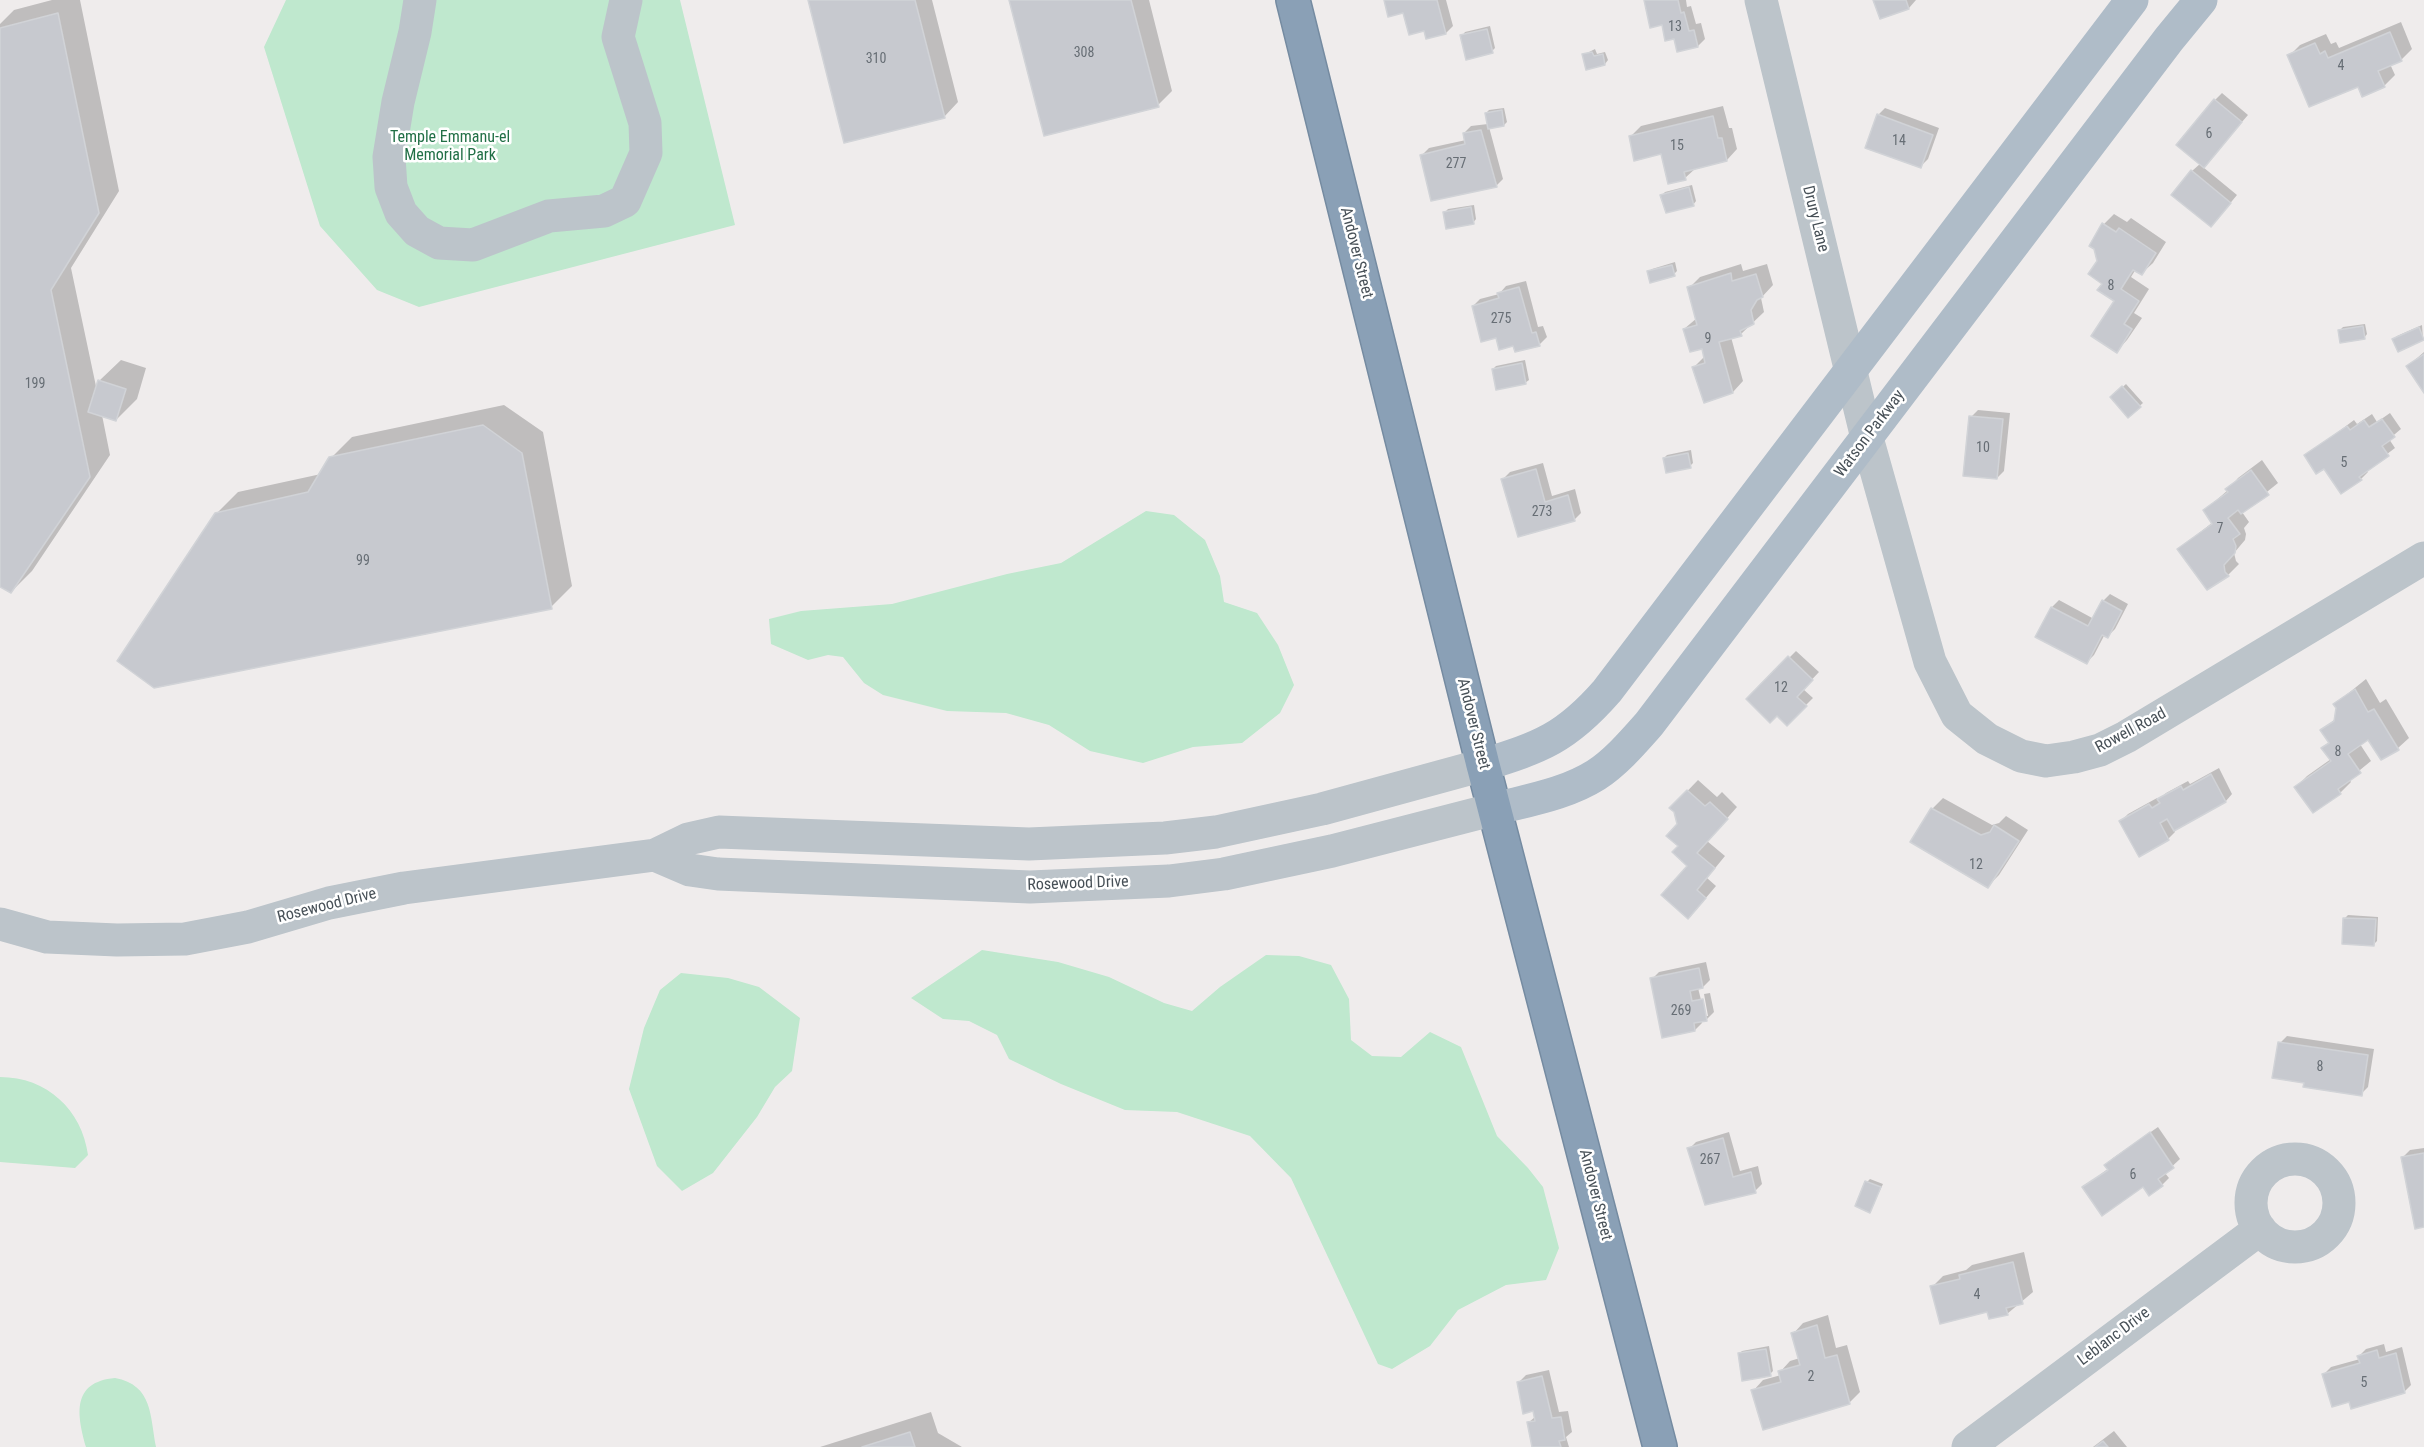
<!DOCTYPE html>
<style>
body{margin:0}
canvas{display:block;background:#efecec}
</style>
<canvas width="2424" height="1447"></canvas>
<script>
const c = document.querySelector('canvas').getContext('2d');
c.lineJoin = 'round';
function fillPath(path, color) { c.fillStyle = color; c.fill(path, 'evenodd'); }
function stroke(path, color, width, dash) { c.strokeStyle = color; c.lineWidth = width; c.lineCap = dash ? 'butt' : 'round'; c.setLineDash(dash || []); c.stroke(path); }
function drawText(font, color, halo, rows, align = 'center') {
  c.font = font + ' "Roboto Condensed",sans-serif'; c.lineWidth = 5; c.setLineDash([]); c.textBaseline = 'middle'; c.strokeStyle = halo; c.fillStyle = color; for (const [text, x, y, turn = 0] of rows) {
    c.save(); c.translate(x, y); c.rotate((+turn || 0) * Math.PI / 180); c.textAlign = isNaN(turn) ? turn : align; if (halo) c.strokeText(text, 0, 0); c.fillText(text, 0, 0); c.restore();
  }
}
fillPath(new Path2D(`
 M286,0H680L735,225L419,307L377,290L320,226L264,47Z
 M1146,511L1174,515L1205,540L1220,576L1224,602L1257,613L1278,645L1294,685L1280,713L1242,743L1193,747L1143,763L1090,751L1049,725L1006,713L947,711L883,695L864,683L843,657L828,655L808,660L771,644L769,619L801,611L892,604L1007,574L1061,563Z
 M982,950L1058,962L1109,977L1164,1003L1192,1011L1220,987L1266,955L1299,956L1331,965L1349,999L1351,1040L1372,1056L1401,1057L1430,1032L1461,1047L1497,1136L1528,1168L1543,1187L1559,1248L1546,1280L1506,1285L1458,1310L1430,1346L1392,1369L1378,1364L1291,1178L1250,1136L1177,1112L1125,1110L1061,1084L1009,1059L997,1035L969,1021L943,1019L911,998Z
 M681,973L728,978L759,987L800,1018L792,1071L775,1087L757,1117L713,1173L682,1191L657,1166L629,1089L644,1028L660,990Z
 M0,1077C47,1077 82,1110 88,1155L75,1168L0,1162Z
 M115,1378C153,1385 150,1416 156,1447H86C77,1415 71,1382 115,1378Z`), '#bfe8ce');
fillPath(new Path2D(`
 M52,0H80L119,191L71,268L97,391L100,380L121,360L146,368L137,399L116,420L102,415L110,455L32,571L11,592L0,585V24L14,10Z
 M810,0H932L958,102L944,117Z
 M1010,0H1149L1172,91L1158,105Z
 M1385,0H1446L1453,26L1446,33L1425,29L1404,11Z
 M1645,0H1686L1687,7L1691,6L1696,24L1701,23L1705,39L1698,46L1675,37Z
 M1874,0H1916L1909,8Z
 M2401,22L2412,49L2401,60L2390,64L2395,75L2384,86L2359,85L2289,56L2300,45L2326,34L2331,44L2336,42L2339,48Z
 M1490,26L1495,48L1492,51L1462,36L1465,32Z
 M1595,49L1597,54L1605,52L1608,60L1605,64L1583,55Z
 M2222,93L2248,115L2203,167L2237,195L2218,218L2192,171L2201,163L2215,100Z
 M1723,106L1729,128H1732L1737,149L1727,160L1696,168L1685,178L1662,152L1630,137L1641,126Z
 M1504,108L1507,122L1504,125L1489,127L1503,179L1496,186L1422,155L1429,148L1466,140L1464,133L1471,126L1488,124L1486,113L1489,110Z
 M1885,108L1939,128L1928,159L1921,166L1878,115Z
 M1692,185L1696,201L1693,205L1662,195L1665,192Z
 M1474,205L1476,219L1473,223L1445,212L1448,209Z
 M2114,214L2127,222L2131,218L2166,242L2153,263L2142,273L2136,269L2131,277L2149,289L2134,313L2142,318L2127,340L2117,351L2116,300L2104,283L2098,261L2104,224Z
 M1675,262L1677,271L1674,274L1649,272L1652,269Z
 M1741,264L1743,271L1767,264L1773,285L1761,298L1764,312L1741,334L1731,337L1743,381L1733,392L1694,367L1705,356L1703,348L1684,329L1697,318L1689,288L1700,277Z
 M1526,281L1538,327L1543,326L1547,337L1540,344L1516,350L1514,344L1497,336L1473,306L1480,299L1499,294L1506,286Z
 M2365,324L2367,334L2364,338L2340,330L2343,327Z
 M2422,325L2423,339H2394L2397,336Z
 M2424,352V390L2408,366Z
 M1525,360L1529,380L1525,383L1493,369L1496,366Z
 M2126,384L2143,403L2128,416L2112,397Z
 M504,405L543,432L572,586L551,607L216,514L238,492L321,474L331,458L352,437Z
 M1978,410L2010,413L2004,471L1997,478L1971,417Z
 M2390,413L2401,429L2389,439L2395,448L2366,470L2368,472L2361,479L2341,492L2324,467L2306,456L2354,420L2357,424L2372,414L2377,422Z
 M1691,450L1693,463L1690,466L1664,458L1667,455Z
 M2262,460L2278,483L2242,512L2249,522L2244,528L2246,534L2245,540L2234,553L2236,561L2239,564L2228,575L2207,588L2179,549L2213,522L2205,510L2228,490L2238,478Z
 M1543,463L1552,496L1575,489L1581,513L1574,520L1503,479L1510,472Z
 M2110,594L2128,604L2115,629L2108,636L2105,634L2094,655L2087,662L2037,637L2052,607L2059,600L2094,619L2103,601Z
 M1796,651L1819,672L1803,689L1813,698L1787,724L1777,714L1748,699Z
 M2366,679L2380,703L2386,699L2409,738L2398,748L2381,758L2369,738L2360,744L2371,761L2349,779L2351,782L2340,793L2313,811L2296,787L2307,776L2331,759L2323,748L2330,741L2322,731L2336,718L2337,708L2335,704Z
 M2219,768L2232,794L2226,801L2174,829L2175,832L2168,839L2140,855L2121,821L2128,814L2157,798L2158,801L2166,793L2188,781L2190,784Z
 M1698,780L1717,797L1722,792L1737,807L1707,841L1725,856L1707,878L1716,886L1699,906L1689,866L1680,845L1679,824L1675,812L1671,808Z
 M1943,798L1992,825L1999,823L2006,816L2028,830L1999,875L1988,886L1932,809Z
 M2348,915L2378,917L2377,941L2374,944L2345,918Z
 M1706,962L1710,980L1703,987L1698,988L1705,1016H1708L1704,994L1710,993L1714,1012L1707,1019L1701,1020L1702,1023L1695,1030L1652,979L1659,972Z
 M2287,1036L2374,1049L2368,1087L2361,1094L2305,1082L2280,1043Z
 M2158,1127L2180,1159L2165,1173L2169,1178L2162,1185L2084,1187L2109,1168L2106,1165L2113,1158Z
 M1729,1132L1740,1171L1758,1166L1762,1184L1755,1191L1689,1149L1696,1142Z
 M2424,1148V1226L2403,1157L2410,1150Z
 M1870,1179L1883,1184L1870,1211L1867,1182Z
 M2024,1252L2033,1292L2007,1314L1932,1287L1943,1276L1966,1270L1972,1265Z
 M1828,1315L1836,1348L1847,1345L1860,1392L1849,1403L1753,1391L1763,1380L1781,1375L1780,1372L1790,1361L1800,1358L1793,1334L1803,1323Z
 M2384,1344L2386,1352L2402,1347L2411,1385L2404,1392L2351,1400L2324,1374L2331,1367L2360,1359L2359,1356L2366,1349Z
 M1769,1346L1773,1371L1770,1374L1739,1354L1742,1351Z
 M1549,1370L1559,1412L1568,1411L1572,1432L1566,1437L1569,1447H1534L1528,1423L1536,1416L1519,1382L1526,1375Z
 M931,1412L938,1433L962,1447H820Z
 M2114,1431L2127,1447H2093Z`), '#0003');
const building = new Path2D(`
 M808,0H915L945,118L844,143Z
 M1009,0H1131L1159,107L1044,136Z
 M1384,0H1437L1446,34L1426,39L1424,31L1409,35L1403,13L1388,17Z
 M1644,0H1678L1681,13L1684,12L1689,31L1694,30L1698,47L1677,52L1674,39L1665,41L1662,25L1650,28Z
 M1873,0H1906L1909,9L1880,19Z
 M58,13L99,213L51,290L90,477L11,593L0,587V28Z
 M1487,29L1493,53L1466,60L1460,35Z
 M2390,32L2402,61L2378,71L2385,87L2362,97L2358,87L2309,107L2287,55L2315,43L2320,54L2325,51L2328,58Z
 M1592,52L1594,56L1603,54L1605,65L1586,70L1582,54Z
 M2214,99L2242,122L2204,168L2176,145Z
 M1502,110L1504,126L1488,129L1485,113Z
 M1877,114L1933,135L1921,168L1865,148Z
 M1713,116L1718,138H1722L1727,161L1684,172L1686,180L1668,184L1661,154L1634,161L1629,136Z
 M1481,130L1497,187L1431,201L1420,155L1465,144L1463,133Z
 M2191,170L2231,203L2211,227L2171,195Z
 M1689,187L1694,206L1666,213L1660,195Z
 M1471,207L1474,224L1446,229L1443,212Z
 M2102,223L2116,232L2119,228L2156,253L2142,275L2133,270L2121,289L2139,301L2124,324L2132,329L2117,353L2091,336L2114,301L2097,290L2102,284L2088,274L2097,261L2094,249L2089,246Z
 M1672,265L1675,276L1650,283L1647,271Z
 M1731,273L1732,281L1756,274L1763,297L1757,300L1751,310L1754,324L1740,331L1742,336L1719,342L1733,393L1704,403L1692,367L1705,363L1702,349L1690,352L1683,329L1697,325L1687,287Z
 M1519,287L1532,333L1536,332L1540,346L1515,352L1513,346L1499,350L1496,338L1481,342L1472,306L1499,298L1497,293Z
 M2363,326L2365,339L2340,343L2338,330Z
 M2419,327L2424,340L2398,352L2392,339Z
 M2424,354V393L2406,366Z
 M1522,363L1526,384L1496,390L1492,369Z
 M98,380L126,389L116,421L88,412Z
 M2122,386L2141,407L2128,418L2110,397Z
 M1969,416L2003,419L1997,479L1963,476Z
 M2382,419L2395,437L2382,446L2389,456L2359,477L2362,480L2341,494L2324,469L2316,474L2304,455L2347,426L2350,430L2364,420L2369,427Z
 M483,425L522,453L552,609L154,688L117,661L215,513L308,492L329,457Z
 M1688,453L1691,468L1666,473L1663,458Z
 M1536,469L1545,502L1568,495L1575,521L1518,537L1501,479Z
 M2251,470L2269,495L2241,514L2238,510L2228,518L2240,534L2233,539L2236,546L2235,553L2224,565L2225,572L2229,576L2207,590L2177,549L2212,524L2203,510L2228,492L2225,489Z
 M2102,600L2122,611L2108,638L2102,635L2087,664L2035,637L2051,607L2088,626Z
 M1788,656L1813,680L1797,697L1807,706L1787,726L1777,716L1770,723L1746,699Z
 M2355,689L2368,712L2374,709L2399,750L2381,760L2368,740L2348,754L2361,773L2338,789L2341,794L2313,813L2294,787L2331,761L2321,748L2329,743L2320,730L2334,721L2336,708L2333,704Z
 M2211,774L2226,802L2174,831L2167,819L2160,823L2169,840L2139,857L2119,821L2149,804L2152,808L2160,803L2157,799L2181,786L2183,790Z
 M1687,790L1705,806L1710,802L1728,819L1697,853L1715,868L1697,890L1706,898L1688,919L1661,895L1687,866L1672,852L1678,846L1666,836L1677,824L1674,812L1669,808Z
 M1931,808L1981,835L1990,832L1994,825L2019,841L1988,888L1910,842Z
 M2343,918L2376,919L2374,946L2342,944Z
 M1699,968L1703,988L1690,991L1692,1001L1703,999L1707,1021L1694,1023L1695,1031L1662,1038L1650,978Z
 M2278,1042L2368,1055L2362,1096L2303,1087L2304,1083L2272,1078Z
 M2150,1132L2174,1168L2158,1179L2163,1186L2149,1196L2143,1187L2102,1216L2082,1187L2108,1170L2104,1165Z
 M1723,1138L1733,1177L1751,1172L1756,1193L1705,1205L1687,1148Z
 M2424,1153V1227L2415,1229L2401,1157Z
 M1865,1181L1881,1187L1870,1213L1855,1206Z
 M2013,1262L2023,1304L2006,1308L2008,1315L1989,1319L1987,1312L1940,1324L1930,1286L1960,1279L1959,1275Z
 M1817,1325L1825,1358L1837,1355L1850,1404L1763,1430L1751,1390L1781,1382L1778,1371L1800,1365L1791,1333Z
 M1766,1349L1771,1376L1742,1381L1738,1353Z
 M2377,1350L2379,1358L2396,1353L2405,1393L2351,1409L2349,1402L2332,1407L2322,1374L2360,1363L2357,1356Z
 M1542,1376L1552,1418L1561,1417L1565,1440L1559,1441L1561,1447H1532L1527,1422L1535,1421L1533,1411L1523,1414L1517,1382Z
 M910,1432L915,1447H862Z
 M2103,1441L2108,1447H2095Z`);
fillPath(building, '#c7c9cf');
stroke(building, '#d1d3d7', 1.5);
const highway = new Path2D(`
 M1293,0L1483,765L1660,1447`);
stroke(highway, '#758ba1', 36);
stroke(new Path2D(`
 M420,0L415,32L398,102L389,157L391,187L401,213L417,231L439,243L473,245L549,216L604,211L625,201L646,153L645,123L618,37L626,0
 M1761,0L1867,438L1930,662L1957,715L1987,739L2021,756L2046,761L2074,757L2100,750L2126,737L2424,558
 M655,855L690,870L718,874L1030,887L1169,881L1224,874L1332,851L1495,809
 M0,924L47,937L117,940L185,939L248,927L329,903L404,888L655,855L688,839L719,832L1029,844L1165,838L1216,832L1322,809L1483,765
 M2251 1203a44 44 0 1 1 88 0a44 44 0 1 1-88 0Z
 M1968,1447L2260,1229`), '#bcc4ca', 33);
stroke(new Path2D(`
 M1483,765C1541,747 1566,738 1607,691L2132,0
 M1495,809C1529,800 1566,794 1596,775C1616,762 1633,742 1649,724L2169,39L2201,0`), '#afbcc8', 33);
stroke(highway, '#8aa0b6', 33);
drawText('14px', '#676e75', null, [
 ["13",1675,27],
 ["308",1084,53],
 ["310",876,59],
 ["4",2341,66],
 ["6",2209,134],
 ["14",1899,141],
 ["15",1677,146],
 ["277",1456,164],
 ["8",2111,286],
 ["275",1501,319],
 ["9",1708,339],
 ["199",35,384],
 ["10",1983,448],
 ["5",2344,463],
 ["273",1542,512],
 ["7",2220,529],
 ["99",363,561],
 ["12",1781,688],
 ["8",2338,752],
 ["12",1976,865],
 ["269",1681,1011],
 ["8",2320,1067],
 ["267",1710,1160],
 ["6",2133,1175],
 ["4",1977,1295],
 ["2",1811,1377],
 ["5",2364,1383]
]);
drawText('16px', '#216f46', '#fff', [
 ["Temple Emmanu-el",450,138],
 ["Memorial Park",450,156]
]);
drawText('16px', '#475057', '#fff', [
 ["Drury Lane",1815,219,76],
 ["Andover Street",1356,253,76],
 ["Watson Parkway",1870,434,-53],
 ["Andover Street",1473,724,76],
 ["Rowell Road",2131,731,-28],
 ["Rosewood Drive",1078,884,-2],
 ["Rosewood Drive",327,906,-14],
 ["Andover Street",1595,1195,76],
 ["Leblanc Drive",2114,1337,-37]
]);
</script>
